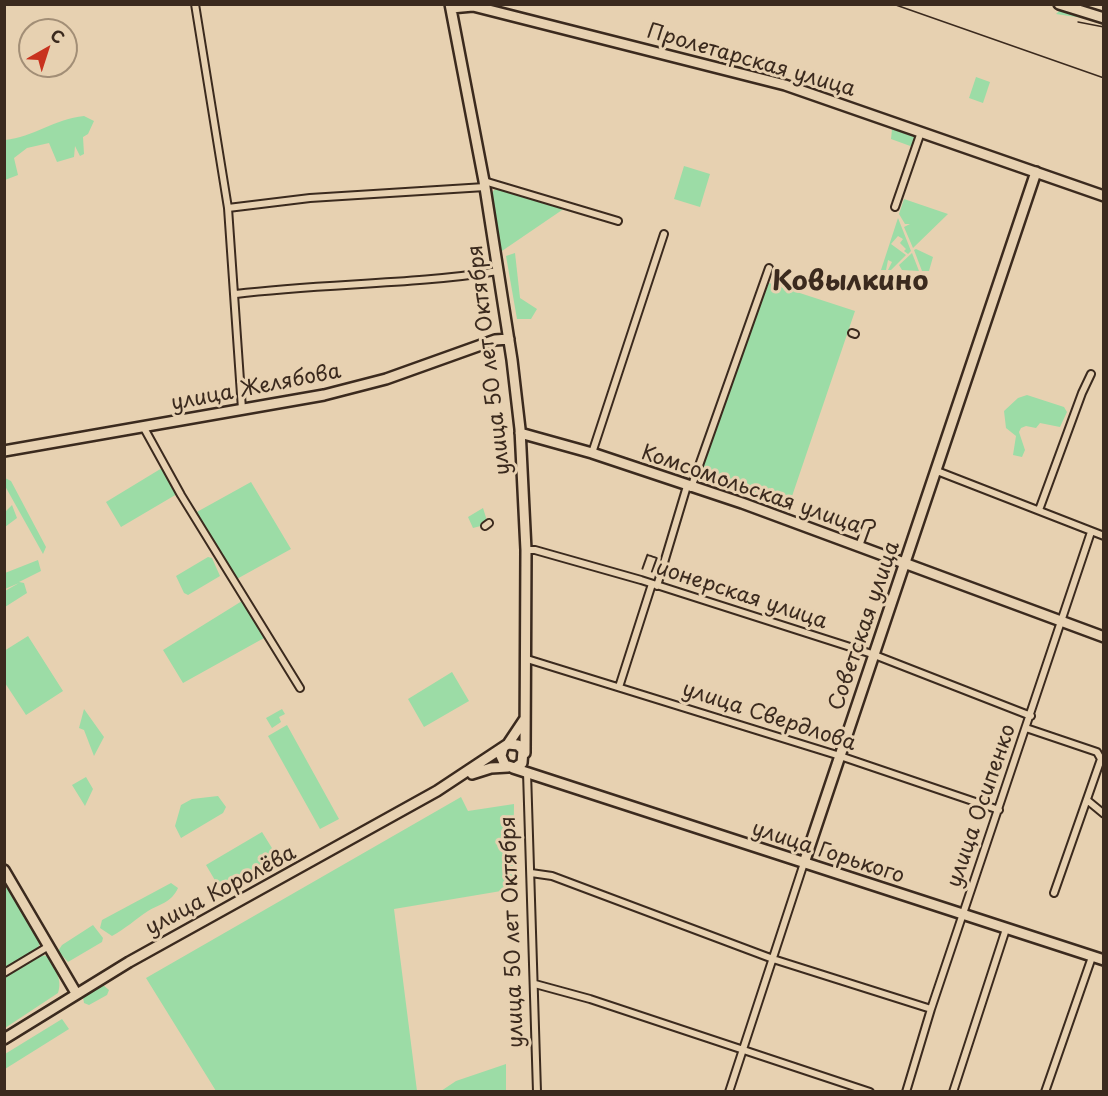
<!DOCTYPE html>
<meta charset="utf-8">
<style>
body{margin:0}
#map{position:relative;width:1108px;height:1096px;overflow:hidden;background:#e7d1b1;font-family:"Playpen Sans",sans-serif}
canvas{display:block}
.frame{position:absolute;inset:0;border:6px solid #3b2a1e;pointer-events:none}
.north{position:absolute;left:18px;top:18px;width:60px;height:60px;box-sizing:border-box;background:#e7d1b1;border:2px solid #a28e76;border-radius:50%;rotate:39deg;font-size:16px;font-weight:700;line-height:24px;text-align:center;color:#3b2a1e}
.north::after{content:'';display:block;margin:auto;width:21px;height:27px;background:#c8321e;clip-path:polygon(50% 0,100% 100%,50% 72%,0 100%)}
</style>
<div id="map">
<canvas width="1108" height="1096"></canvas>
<div class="frame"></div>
<div class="north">С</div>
</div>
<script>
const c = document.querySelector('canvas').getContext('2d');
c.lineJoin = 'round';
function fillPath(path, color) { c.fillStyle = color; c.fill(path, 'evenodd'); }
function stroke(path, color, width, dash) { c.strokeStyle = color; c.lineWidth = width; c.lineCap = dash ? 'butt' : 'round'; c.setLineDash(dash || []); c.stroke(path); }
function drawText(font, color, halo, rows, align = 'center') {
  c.font = font + ' "Playpen Sans",sans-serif'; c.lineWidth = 6; c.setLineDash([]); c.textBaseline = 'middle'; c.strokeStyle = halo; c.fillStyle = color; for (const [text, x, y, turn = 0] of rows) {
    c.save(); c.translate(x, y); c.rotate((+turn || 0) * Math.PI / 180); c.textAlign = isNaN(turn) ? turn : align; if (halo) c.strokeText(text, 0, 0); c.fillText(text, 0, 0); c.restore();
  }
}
fillPath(new Path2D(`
 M1061,9L1103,21L1056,14Z
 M976,77L990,82L983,103L969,98Z
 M84,116L94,121L88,134L83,137L84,154L80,156L75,146L74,157L57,162L49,143L27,148L14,158L18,175L5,180V140C33,137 55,119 84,116Z
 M892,129L914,137L913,147L891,139Z
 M684,166L710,174L700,207L674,199Z
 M495,189L502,190L565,208L499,253L491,194Z
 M904,199L948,214L913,248L904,227L910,224H905L899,214Z
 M898,218L911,251L908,254L904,251L906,249L900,243L903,239L898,236L891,244L906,255L891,270H888L892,262L888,260L886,270H881Z
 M916,249L933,257L929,271H922L914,250Z
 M515,253L520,298L537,309L531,319H517L506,256Z
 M912,253L919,271L902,270L899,265Z
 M766,282L855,311L788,508L698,478Z
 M1027,395L1064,407L1067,412L1060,427L1040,423L1036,428L1026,426L1021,428L1019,432L1025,450L1022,457L1013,455L1016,436L1006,428L1004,411L1018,398Z
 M162,468L177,494L121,527L106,502Z
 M5,478L11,481L46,547L43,554L5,486Z
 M251,482L291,549L235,580L195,513Z
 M12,505L17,518L5,527V512Z
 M483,508L488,524L473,528L468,517Z
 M208,557L212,558L220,576L188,595L184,593L176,576Z
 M38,560L41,571L19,582L24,583L27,593L5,607V591L19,583L5,589V573Z
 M242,601L264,638L183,683L163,650Z
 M28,636L63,691L26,715L5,683L4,651Z
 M452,672L469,701L424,727L408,699Z
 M84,709L104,737L94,756L84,730L79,728Z
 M282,709L285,714L279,717L281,722L272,728L266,718Z
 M287,725L339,819L320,829L268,736Z
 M86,777L93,789L85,806L72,785Z
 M218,796L226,807L223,813L181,838L175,826L181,805L192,799Z
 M461,797L468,811L514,804L513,889L394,909L417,1091H216L146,978Z
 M262,832L280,861L223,894L206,865Z
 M5,880L40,943L38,948L5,969Z
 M171,883L178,888C171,903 160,904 148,911C136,919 125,929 112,936L100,928L102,920Z
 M93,925L103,938L102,942L68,962L58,951L62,945Z
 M39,955L47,956C54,967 63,979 58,993L5,1028V977Z
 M103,985L109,990L107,995L89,1005L84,1003L83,997Z
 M62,1019L69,1029L5,1069V1054Z
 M506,1064V1091H441L456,1081Z`), '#9cdca6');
const street = new Path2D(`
 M195,4L228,208L242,409
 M484,181L618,221
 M895,207L921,132
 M228,208L310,198L485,187
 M236,294C323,283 411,285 498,271
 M852,333L855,334
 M144,428L181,495L300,688
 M592,453L664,234
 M937,471L1104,536
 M691,488L769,268
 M1039,510L1082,393L1091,374
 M485,526L489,523
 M859,546L867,524H871
 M526,550H535L641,580L872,654L1031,716
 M657,586L687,486
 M527,659L840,756L999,810
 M619,687L652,584
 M1026,728L1097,752L1101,759L1054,893
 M527,772L537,1092
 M1087,800L1104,814
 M531,873L552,876L773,959L931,1009
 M4,973L49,946
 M535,984L590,999L870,1092
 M729,1092L804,863
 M906,1092L931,1009L1091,532
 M953,1092L1006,929
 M1045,1092L1092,957`);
const secondary = new Path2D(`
 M450,4L484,181L512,360L520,429L526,550L525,753
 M1059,4L1104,18
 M451,8L473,6L785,85L1104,196
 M520,433L592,453L742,503L1104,637
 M4,451L324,395L386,379L495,340L509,339
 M508,744L524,720
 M513,768L1104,960
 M472,774L491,768L508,767
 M804,863L1036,172
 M4,870L76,993
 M4,1039L129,962L437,791L508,744L518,745L523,750L522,763L515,768L505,765L501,756L503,748`);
stroke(street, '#3b2a1e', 10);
stroke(secondary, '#3b2a1e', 14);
stroke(street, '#e7d1b1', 6);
stroke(secondary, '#e7d1b1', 9);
stroke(new Path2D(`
 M893,4L1104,78
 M1078,22L1104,27`), '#3b2a1e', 1.5);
drawText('21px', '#3b2a1e', '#e7d1b1', [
 ["Пролетарская улица",751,61,16],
 ["улица 50 лет Октября",490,360,-97],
 ["улица Желябова",256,388,-11],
 ["Комсомольская улица",751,490,19],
 ["Пионерская улица",734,593,18],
 ["Советская улица",865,626,-71],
 ["улица Свердлова",769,717,18],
 ["улица Осипенко",982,806,-71],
 ["улица Горького",828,853,18],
 ["улица Королёва",221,891,-28],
 ["улица 50 лет Октября",513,932,-92]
]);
drawText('bold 27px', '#3b2a1e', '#e7d1b1', [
 ["Ковылкино",850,283]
]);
</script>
